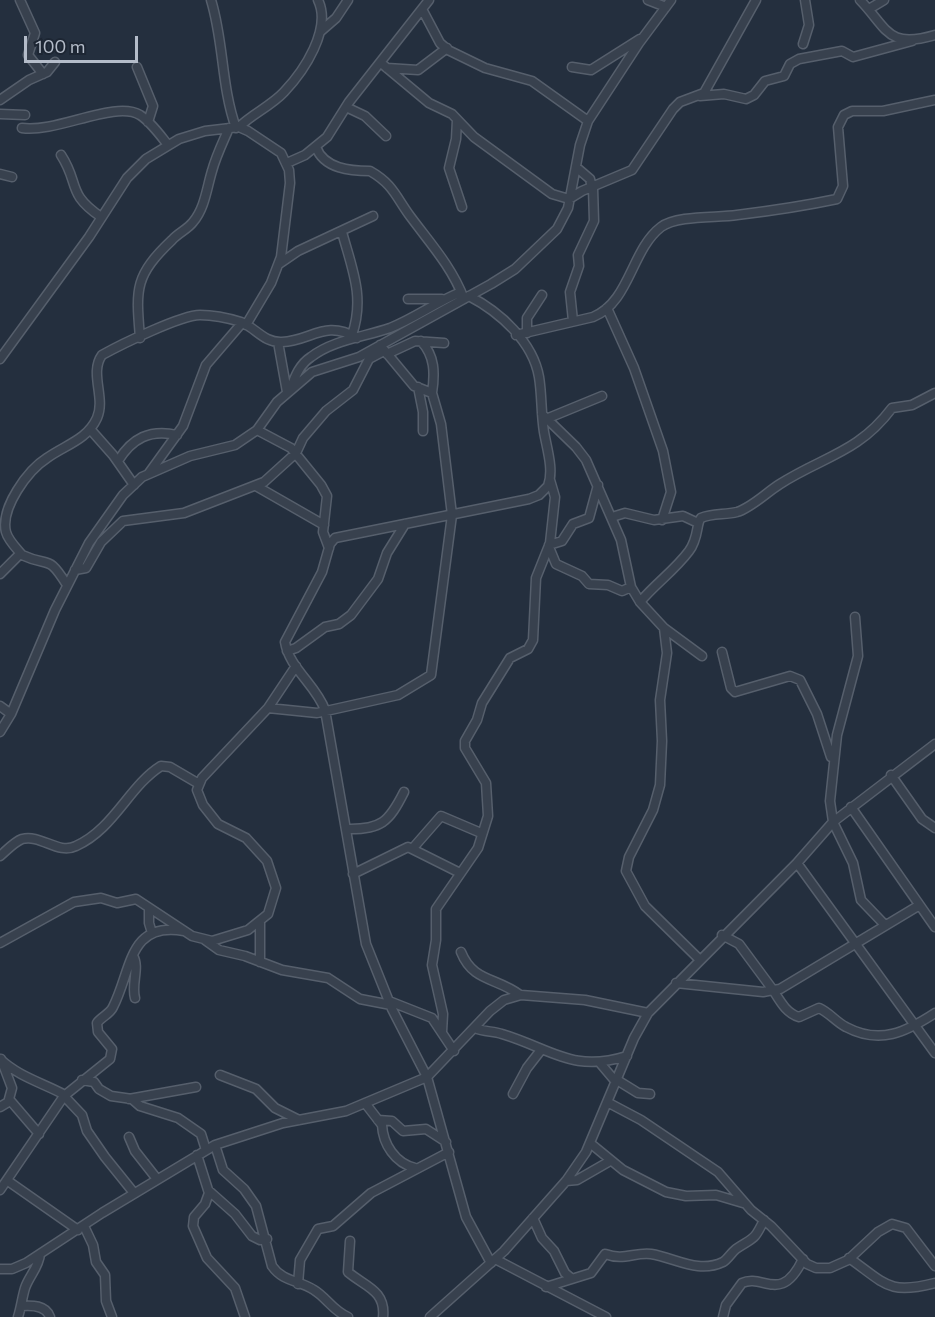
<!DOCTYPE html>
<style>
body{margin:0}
#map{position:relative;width:935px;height:1317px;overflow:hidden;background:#242f3e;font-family:Commissioner,sans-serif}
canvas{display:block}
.scale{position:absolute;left:24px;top:36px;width:114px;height:27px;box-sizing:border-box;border:3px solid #b4bcc9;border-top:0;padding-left:8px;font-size:18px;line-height:21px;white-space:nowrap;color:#b4bcc9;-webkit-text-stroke:4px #1d2633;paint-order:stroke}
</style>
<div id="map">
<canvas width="935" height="1317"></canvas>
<div class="scale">100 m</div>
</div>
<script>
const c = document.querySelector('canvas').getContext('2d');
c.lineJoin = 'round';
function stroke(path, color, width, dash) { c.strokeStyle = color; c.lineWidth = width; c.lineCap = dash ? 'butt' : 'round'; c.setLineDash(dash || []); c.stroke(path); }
const street = new Path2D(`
 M20,0L35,33L28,55L43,74
 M211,0C224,42 221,86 236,128
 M648,0L666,7
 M860,0C888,29 887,49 935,35
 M422,9L440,43L448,50L485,68L532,81L588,121
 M869,9L884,0
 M321,31L336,18L348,0
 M803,44L809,25L805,0
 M381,63L429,103L452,114L474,137L552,194L569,199L582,191L632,170L673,109L680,102L704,93L756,0
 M137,67L153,106L148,122
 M572,67L591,70L640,39
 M387,68L418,70L447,48
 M700,96L724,94L746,99L754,95L765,81L784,76L790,64L799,59L842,51L853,57L912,41
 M0,100L29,80L47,72L55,62
 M346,107L365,116L386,136
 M0,114L25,115
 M457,120L456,139L449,168L462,207
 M239,127C252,114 271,106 284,92C304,71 332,29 318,0
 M22,128C57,133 115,100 140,115C151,122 160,135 168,145
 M316,147C324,169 351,171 370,171C393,184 396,197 410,216C430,243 452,267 464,299
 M61,155C80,184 66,193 101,217
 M287,163L305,155L327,137L349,102L429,0
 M576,167L590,179L592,188
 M0,174L12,177
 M342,232C352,269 365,297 352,335
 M279,264L298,251L373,216
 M469,296C500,312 533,342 539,377C542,395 541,414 544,432C547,449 554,470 548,486L539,495L529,499L335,538L330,544L322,572L285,642C289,668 316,685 325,710L366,944L392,1009L427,1077L466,1217L491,1263
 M408,299H442
 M607,308L634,368L663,451L671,492L662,520
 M573,321L570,292L579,266L578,255L594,221L593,188
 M527,333V318L542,295
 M516,335L593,317C630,302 631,250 661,227C677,215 717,218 737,215C770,211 804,206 837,199L843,186L838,127L844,115L852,111H883L935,100
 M140,338C136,289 134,276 172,240C178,233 188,229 193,222C205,208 207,187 212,171C216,156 223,142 229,128
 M421,341C435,356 435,373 432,393
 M278,342L287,392
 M387,354L415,341L444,343
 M0,359L89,237L127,178L146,159L179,139L205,131L239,127L248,131L281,153L289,170L290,183L281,257L271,283L246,325
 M418,387L423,412V431
 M291,388C295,376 300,364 311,357C333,340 364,337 390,328C415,318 436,302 461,292
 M542,414L576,447L586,460L621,540L631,587L640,602L664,628L667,653L660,700L662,741L660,785L653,810L629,857L626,871L645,906L699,959
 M546,419L602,396
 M90,429L113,455L134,485
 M257,430L291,448L321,485L327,496L323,532L329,548
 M118,461C132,438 150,429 177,435
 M149,473L183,426L206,365L242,323
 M256,486L324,525
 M612,517L625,513L654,520L683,516L698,523
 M549,545L562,541L573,524L589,518L598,485
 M549,547L556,564L582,576L589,584L608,585L622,591L631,587
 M75,570L86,568L101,542L123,521L184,513L264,482L296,453L303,438L326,411L353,390L369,359L384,351
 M0,574L20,554
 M67,585C47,553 50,568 22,555C17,549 8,540 6,532C0,508 28,470 47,458C65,445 87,440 97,418C106,398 89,373 102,355C120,345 181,315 200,315C213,315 228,318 241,322C256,328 264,343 282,342C311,341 325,319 357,338
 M640,602C655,584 675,570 689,551C699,538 696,523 701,518C712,513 725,515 737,512C751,508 767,492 780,484C824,456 858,453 892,408L912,405L935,393
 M855,617L858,656L837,735L830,801L833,822L853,863L861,900L885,925
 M664,628L702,656
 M287,651L296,648L325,627L339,624L351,615L378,579L387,553L405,524
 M722,652L731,688L735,692L790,676L800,680L817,714L831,757
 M0,706L11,714
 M268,708L317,713L398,695L431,675L452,515L441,424L432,393L414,386L380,345
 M0,732L11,714L55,610L89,543L123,495L142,477L190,456L235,445L257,430L277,402L312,372L359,357L491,284L515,269L557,229L568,208L580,145L588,121L639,43L671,0
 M891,775L922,819L935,828
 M851,807L935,927
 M346,829C381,830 389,822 404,792
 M413,848L441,816L481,833
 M0,856C6,851 14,842 22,839C41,834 58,855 76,846C114,829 129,786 161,766L170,767L199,784
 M797,863L935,1053
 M353,874L408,847L460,873
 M149,908V923L152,933
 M260,923V962
 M722,935L739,944L773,990L780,989L918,906
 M205,940L219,950L245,956L282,970L328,978L360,999L391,1005
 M0,943L74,902L101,898L117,903L136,899L192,936L212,941L248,930L268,914L276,888L267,861L246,838L218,824L203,805L197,790L202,778L268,708L296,666
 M461,952C473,982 496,977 520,995
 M133,956C140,967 131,984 135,998
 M676,983L763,992L773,990C780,1001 786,1013 799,1017L819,1008C830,1013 836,1022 846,1027C880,1045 906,1032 935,1013
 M389,1001L432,1018L454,1051
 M475,1028C484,1032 493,1031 502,1034C552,1049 572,1073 627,1056
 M442,1032L443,1014L432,965L436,940V909L478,848L488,816L486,783L465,748V741L477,720L482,703L510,658L528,649L533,640L536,578L550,543L555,497L550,480
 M0,1059C19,1077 43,1083 65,1095
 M1,1059L12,1088L9,1099L39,1134
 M600,1063L616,1082
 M220,1075L256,1089L275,1108L299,1120
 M82,1080L94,1082L99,1089L111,1096L132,1099L140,1106L178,1118L201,1134L206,1150
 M617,1080L638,1093L650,1094
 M513,1094L527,1068L541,1050
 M64,1096L82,1115L87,1131L105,1157L134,1193
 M129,1099L196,1087
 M607,1102L641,1120L718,1172L751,1210L771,1226L807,1264L816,1268H830L848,1260L878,1232L892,1224L906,1228L935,1266
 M365,1103L382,1125C383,1144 395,1163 415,1168
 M0,1107L10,1101
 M378,1120L392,1121L403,1131L426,1129L446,1142
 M129,1137L135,1151L157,1179
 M590,1143L623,1170L666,1192L686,1196L716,1195L743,1203
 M215,1145L223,1170L244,1189L256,1206L272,1266C283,1282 299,1280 314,1290C326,1297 333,1311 348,1317
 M197,1155L209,1193L205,1204L194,1217L193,1226L207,1258L235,1288L245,1317
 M8,1181L78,1230
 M566,1181L577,1180L610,1161
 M0,1190L64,1096L110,1059L112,1049L98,1032L97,1023C101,1017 110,1014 113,1007C132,970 128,921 184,931
 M208,1190L235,1214L252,1236L260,1240L267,1239
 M533,1218L542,1238L554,1251L565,1273L571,1278
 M84,1226L93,1245L96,1262L105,1275L106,1301L112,1317
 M350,1241L348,1272C364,1286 386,1290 383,1317
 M849,1258C886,1284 888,1295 935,1283
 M495,1259L606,1317
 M0,1269H12L26,1263L102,1213L215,1145L283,1123L346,1111L427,1077L490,1011L504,1000L521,995L585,1000L648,1013
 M298,1284L300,1260L318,1229L333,1226L371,1193L449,1152
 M546,1287L591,1273L605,1254C624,1261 634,1252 651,1254C676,1258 698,1274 723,1262C728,1259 731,1253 736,1249C754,1237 754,1241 764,1220
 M21,1306C32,1305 46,1305 50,1317
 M18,1317C21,1308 22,1298 25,1288C29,1276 39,1267 40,1254
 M430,1317L504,1251L566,1181L586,1152L634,1038L648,1013L797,863L833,822L935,744
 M723,1317L726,1305L742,1283C763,1273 781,1305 803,1259`);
stroke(street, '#565f6c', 11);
stroke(street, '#38414e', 8);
</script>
